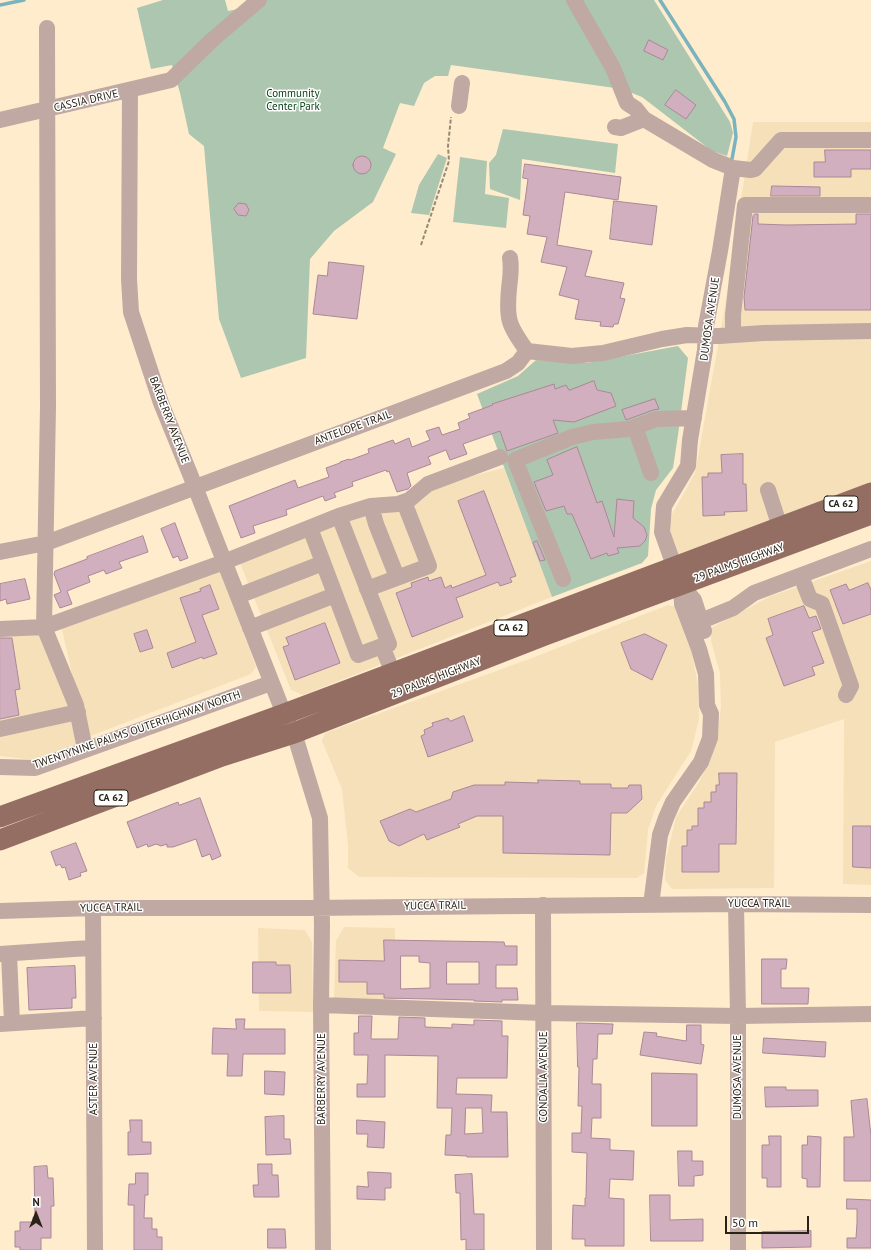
<!DOCTYPE html>
<style>
body{margin:0}
#map{position:relative;width:871px;height:1250px;overflow:hidden;background:#feeccd;font-family:"PT Sans",sans-serif}
canvas{display:block}
.north{position:absolute;left:16px;top:1194px;width:40px;height:40px;-webkit-text-stroke:3px #fff;paint-order:stroke;rotate:0deg;font-size:11px;font-weight:700;line-height:16px;text-align:center;color:#292216}
.north::after{content:'';display:block;margin:auto;width:14px;height:18px;background:#292216;clip-path:polygon(50% 0,100% 100%,50% 72%,0 100%)}
.scale{position:absolute;left:725px;top:1216px;width:84px;height:18px;box-sizing:border-box;border:2px solid #292216;border-top:0;padding-left:5px;font-size:12px;line-height:14px;white-space:nowrap;color:#292216;-webkit-text-stroke:3px #fff;paint-order:stroke}
</style>
<div id="map">
<canvas width="871" height="1250"></canvas>
<div class="north">N</div>
<div class="scale">50 m</div>
</div>
<script>
const c = document.querySelector('canvas').getContext('2d');
c.lineJoin = 'round';
function fillPath(path, color) { c.fillStyle = color; c.fill(path, 'evenodd'); }
function stroke(path, color, width, dash) { c.strokeStyle = color; c.lineWidth = width; c.lineCap = dash ? 'butt' : 'round'; c.setLineDash(dash || []); c.stroke(path); }
function drawText(font, color, halo, rows, align = 'center') {
  c.font = font + ' "PT Sans",sans-serif'; c.lineWidth = 3; c.setLineDash([]); c.textBaseline = 'middle'; c.strokeStyle = halo; c.fillStyle = color; for (const [text, x, y, turn = 0] of rows) {
    c.save(); c.translate(x, y); c.rotate((+turn || 0) * Math.PI / 180); c.textAlign = isNaN(turn) ? turn : align; if (halo) c.strokeText(text, 0, 0); c.fillText(text, 0, 0); c.restore();
  }
}
fillPath(new Path2D(`
 M753,122H871V489L680,562L669,536L670,518L695,473L723,318Z
 M504,468L552,597L303,695L291,690L238,558L363,513L402,510L422,500L437,485Z
 M871,561V885L843,884L844,719L775,742L774,888L672,889L665,880L666,859L676,817L699,782L711,759L718,731L721,707L720,673L711,641V628L771,596Z
 M220,571L256,667L251,674L88,737L77,696L62,629Z
 M668,605L678,607L687,628L698,685L699,719L691,751L656,806L648,830L644,873L637,878L359,877L348,868V845L342,789L322,741L325,733L532,658Z
 M0,630L49,631L80,743L34,760L0,756Z
 M344,927L395,928V1003L334,998L336,941Z
 M258,928L305,930L312,942L313,1012L259,1011Z`), '#f6e0ba');
fillPath(new Path2D(`
 M163,0H225L228,11L259,5L258,0H654L730,122L733,133L727,156L712,151L642,97L622,89L451,65L448,76H435L424,83L414,106L400,103L383,148L396,154L373,202L334,231L310,259L306,358L241,378L219,319L204,146L189,134L180,93L172,65L151,69L137,8Z
 M503,129L618,144L615,173L522,159L520,200L490,189L489,163L496,155Z
 M438,154L447,158L429,215L411,213L419,185Z
 M460,157L487,161L485,194L509,198L506,228L453,222Z
 M678,346L688,358L678,435L673,468L656,490L651,509L648,556L642,563L552,597L477,394L518,376L536,360L587,363Z`), '#adc6af');
stroke(new Path2D(`
 M660,0L725,102L734,119L736,137L732,159
 M0,5L24,0`), '#7ab3be', 3.5);
const building = new Path2D(`
 M649,40L668,50L663,60L644,51Z
 M676,90L696,105L686,119L665,105Z
 M825,150H871V169H851V177H814V162H825Z
 M353 165a9 9 0 1 1 18 0a9 9 0 1 1-18 0Z
 M525,164L621,177L618,200L565,192L557,245L592,251L585,276L624,283L620,298L625,299L618,324H614L613,327L600,326L601,322L575,319L579,300L559,295L567,267L541,262L547,237L527,234L530,216L523,215L528,179L523,178Z
 M772,186L820,187V196H771Z
 M614,201L657,206L652,245L610,239Z
 M239,203L246,204L249,210L246,216L238,215L234,209Z
 M755,214H758V224L786,225L856,224V214H871V310H745L744,297L753,216Z
 M329,262L364,266L357,319L313,314L318,275L327,276Z
 M594,381L597,390L611,393L616,406L574,422L553,420L558,433L507,451L500,431L463,444L467,454L450,460L446,450L428,457L431,464L407,473L411,486L408,489L397,492L389,471L387,472L386,470L352,482L353,486L334,493L336,497L325,501L323,496L286,510L287,515L253,526L255,533L241,538L229,506L295,480L298,488L329,477L326,468L340,463V462L349,459L350,460L369,453L368,449L393,440L395,444L409,438L412,447L430,440L426,431L439,427L442,435L460,429L458,423L470,418L468,414L493,405L492,404L554,384L555,389L566,385L569,390Z
 M655,399L659,409L653,410L626,420L622,410Z
 M577,447L597,503L602,501L614,537L617,499L634,501L633,518L644,527L647,535L645,541L640,546L617,548L619,553L608,556L607,553L591,559L572,514H567L564,506L546,511L534,482L553,475L547,460Z
 M743,454V484H746L747,511L724,512L725,515L703,516L702,477H708V473H722L721,455Z
 M484,491L516,576L510,578L512,582L500,586L498,582L456,598L463,617L412,637L396,593L412,587L411,583L428,577L429,581L441,577L445,588L451,585L452,588L486,575L458,501Z
 M175,523L188,558L180,561L178,556L173,558L161,529Z
 M143,536L148,552L119,562L122,568L106,574L104,570L88,576L90,582L67,591L72,604L60,608L54,595L61,592L54,574L55,571L87,559V557Z
 M537,541L545,560L540,561L533,543Z
 M25,579L30,599L7,604L6,599L0,601V584Z
 M868,583L871,590V614L843,624L830,590L846,584L849,590Z
 M210,585L219,609L202,615L217,654L203,659L202,657L172,668L167,653L196,642L180,598L201,591L200,589Z
 M804,606L809,618L816,616L821,629L812,632L824,663L812,667L815,675L784,686L766,638L773,635L768,619Z
 M325,623L340,663L295,680L283,647L289,645L286,638Z
 M147,630L153,648L140,652L134,634Z
 M645,634L667,645L652,680L631,669L621,643Z
 M0,638H12L20,689L15,690L19,715L0,719Z
 M464,716L473,741L428,757L421,736L425,734L424,730L433,726L432,723L448,718L450,721Z
 M719,773H737L736,844H719V872H682V846H687V830H692V826H698V808H704V802H711V792H716V785H719Z
 M538,780L580,781V784H611V788H628L629,785H641L642,799L627,813H611L610,855L503,853V816H477L458,824L460,827L427,840L424,834L399,846L389,841L380,821L410,809L416,812L451,799L453,792L474,785H505V782L538,783Z
 M200,798L221,856L212,860L210,854L202,857L196,839L173,847H167V844L161,846L156,844L148,847L147,844L137,848L127,822L178,802L179,805Z
 M853,826H871V868L853,867Z
 M76,843L87,871L80,873L81,876L69,880L65,867L62,868L60,864L56,866L51,852Z
 M384,940L504,942L505,946H517V965H496V988H517L518,1000H502V1002L474,1001V1000L384,998V994H367V982H339V960L384,961ZM401,956H419V962L430,963V988L401,989ZM447,962H479V984H447Z
 M762,959H787L786,969H781V988H809L808,1004H762Z
 M253,962H276V965H290L291,993H253Z
 M75,966L76,998H72V1008L29,1010L27,968Z
 M359,1016H372L371,1039H398L399,1017L425,1018V1027L452,1028V1024L474,1025V1020L502,1021V1036H508L507,1078H457L456,1094L492,1095L491,1112H507L508,1157H467V1156L445,1155L446,1135H451L452,1108H437L438,1056L385,1055V1097H357V1084H367L368,1055H354V1033H358ZM466,1108H482L483,1133L465,1134Z
 M236,1019H245L244,1029H285V1054H243L242,1076H227L228,1054H212L213,1028L236,1029Z
 M577,1023L613,1024L612,1034H598L597,1059H593L592,1084H601V1118H592L591,1138L610,1139V1150L634,1151L633,1180L610,1179L609,1198L624,1199V1246H585V1239H572L573,1205L585,1206V1198H586L587,1153L572,1152V1133H581L582,1106H578L579,1067H578Z
 M687,1025H701V1044L704,1045L701,1064L640,1055L644,1032L657,1033L656,1036L686,1041Z
 M764,1038L826,1042L825,1057L763,1053Z
 M265,1071L285,1072L284,1095L265,1094Z
 M652,1073L697,1074V1126H652Z
 M765,1087H786V1090H818V1106L766,1107Z
 M867,1099L871,1136V1181H844V1137H854L851,1101Z
 M284,1116V1139H290L291,1154L266,1155L265,1117Z
 M130,1120H142V1142H151V1154L128,1155V1132H130Z
 M357,1120L385,1122L384,1148L367,1147L368,1134H357Z
 M769,1136H781V1187H767V1178H762V1145H769Z
 M808,1136L821,1137L820,1187H807V1179L802,1178V1145H807Z
 M678,1151H692V1161H703V1175L694,1176V1186H679Z
 M258,1164H272V1175H278L279,1197H254L253,1185H258Z
 M47,1166L48,1178H53L54,1206H51V1238H41V1250H20V1247H15V1231H20V1222H33V1217H35L34,1167Z
 M368,1172L391,1173V1188H385V1200L357,1199V1186L368,1187Z
 M136,1173H148V1195H145L144,1218H152V1229H157V1237H162V1250H134V1205H128L129,1184H135Z
 M472,1174L474,1214H484V1250H466V1239L461,1240L460,1193H456L455,1175Z
 M650,1195H670V1220L703,1219V1241H651Z
 M847,1199L871,1200V1248H847V1238H856L857,1223V1209H847Z
 M268,1229H285L286,1248H268Z
 M811,1231V1247L762,1248V1232Z`);
fillPath(building, '#d2afbe');
stroke(building, '#aa8897', 1);
stroke(new Path2D(`
 M421,245L449,161L448,146L451,117`), '#978a74', 2, [4, 2]);
stroke(new Path2D(`
 M574,0L613,68L627,103L636,109L644,119L713,160L733,168L720,251L706,326L705,350L690,440L688,466L664,506L662,532L681,585L682,604L699,649L706,674L707,705L711,714L710,738L701,762L673,802L666,818L660,835L651,905
 M47,28L48,407L44,627L76,705L85,749
 M130,90L129,279L131,312L161,403L190,474L284,714L294,733L320,818L322,926L321,1005L323,1250
 M459,106L462,83
 M0,120L171,80L212,40L259,0
 M615,127L621,128L644,119
 M733,168L751,170L755,169L781,140H871
 M510,258C512,269 510,278 509,289C506,320 509,326 527,351
 M733,335V315L745,205H871
 M527,351L572,356L603,353L662,339L687,335L719,336L764,333L871,331
 M635,427L651,473
 M768,490L780,527
 M371,506L376,524L397,577
 M339,516L389,644L382,646L393,673
 M310,528L358,655L382,646
 M0,552L46,543L506,371L518,363L527,351
 M801,576L810,599L822,604L851,686L846,695
 M563,579L515,460L572,437L593,432L629,429L656,419L694,418
 M681,585L694,600L704,631
 M367,589L429,566L404,502
 M238,596L323,563
 M701,621L733,608L754,593L871,549
 M250,628L335,595
 M0,629L44,627L224,562L339,516L371,506L398,504L409,500L428,484L500,457
 M0,729L78,712
 M0,767L35,768L271,683
 M736,904L738,1016V1250
 M543,905L544,1250
 M93,908L95,1250
 M0,911L93,908H306L736,904L871,905
 M0,954L73,949L93,948
 M9,954L12,1023
 M321,1005L544,1013L738,1016L871,1014
 M0,1024L94,1018`), '#bfa9a2', 16);
stroke(new Path2D(`
 M0,817L284,714L871,493
 M0,840L222,756L294,733L545,635L871,514`), '#946e62', 21);
for (const [x, y, w] of [
 [841,504,34],
 [511,628,34],
 [111,798,34]
]) { const box = new Path2D(); box.roundRect(x - w / 2, y - 8, w, 16, 3); c.fillStyle = '#fff'; c.fill(box); stroke(box, '#292216', 1); }
drawText('bold 10px', '#292216', null, [
 ["CA 62",841,504],
 ["CA 62",511,628],
 ["CA 62",111,798]
]);
drawText('11px', '#003c11', '#fff', [
 ["Community",293,94],
 ["Center Park",293,107]
]);
drawText('11px', '#292216', '#fff', [
 ["CASSIA DRIVE",86,101,-13],
 ["DUMOSA AVENUE",710,319,-82],
 ["BARBERRY AVENUE",169,420,69],
 ["ANTELOPE TRAIL",353,428,-20],
 ["29 PALMS HIGHWAY",739,563,-20],
 ["29 PALMS HIGHWAY",436,678,-21],
 ["TWENTYNINE PALMS OUTERHIGHWAY NORTH",137,730,-19],
 ["YUCCA TRAIL",759,904],
 ["YUCCA TRAIL",435,906,-1],
 ["YUCCA TRAIL",111,908,-1],
 ["CONDALIA AVENUE",544,1077,-90],
 ["DUMOSA AVENUE",738,1077,-90],
 ["ASTER AVENUE",94,1079,-90],
 ["BARBERRY AVENUE",322,1079,-90]
]);
</script>
